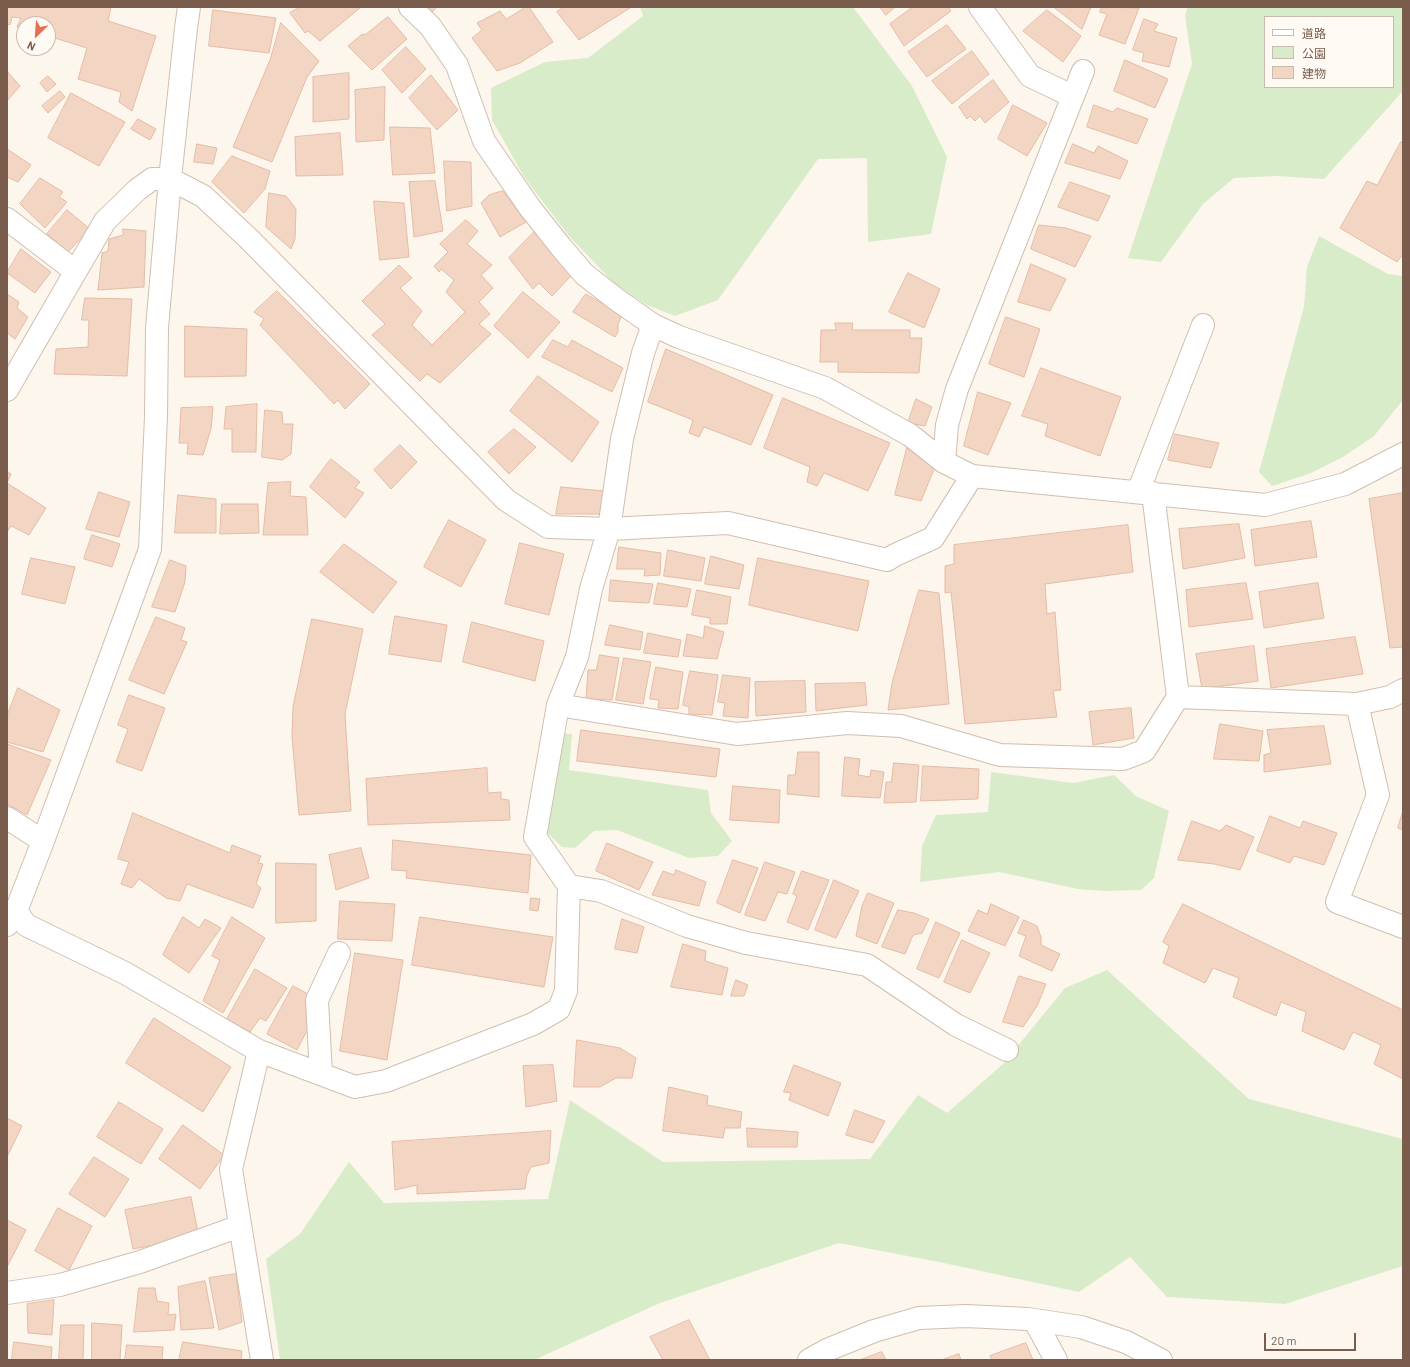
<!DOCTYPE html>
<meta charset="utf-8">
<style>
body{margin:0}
#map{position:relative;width:1410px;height:1367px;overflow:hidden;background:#fdf6ec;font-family:Barlow,"Noto Sans JP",sans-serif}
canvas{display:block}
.frame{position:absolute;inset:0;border:8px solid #7a5c4d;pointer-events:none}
.legend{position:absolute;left:1264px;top:16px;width:130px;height:72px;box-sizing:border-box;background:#fffaf3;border:1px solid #cabbb1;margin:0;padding:5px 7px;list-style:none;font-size:12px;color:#7a5c4d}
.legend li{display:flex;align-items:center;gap:8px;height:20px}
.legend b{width:20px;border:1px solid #cabbb1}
.north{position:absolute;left:16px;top:16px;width:40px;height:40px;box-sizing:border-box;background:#fffaf3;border:1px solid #cabbb1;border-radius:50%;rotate:205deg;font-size:11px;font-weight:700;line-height:16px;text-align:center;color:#7a5c4d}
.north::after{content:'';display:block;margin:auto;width:14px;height:18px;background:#e76f51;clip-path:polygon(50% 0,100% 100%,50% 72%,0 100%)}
.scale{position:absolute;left:1264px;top:1333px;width:92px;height:18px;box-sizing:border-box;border:2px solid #7a5c4d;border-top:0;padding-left:5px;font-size:12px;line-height:14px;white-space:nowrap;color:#7a5c4d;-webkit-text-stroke:3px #fffaf3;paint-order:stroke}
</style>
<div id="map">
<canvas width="1410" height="1367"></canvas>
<div class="frame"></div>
<ul class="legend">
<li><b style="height:5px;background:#fff"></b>道路</li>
<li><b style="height:11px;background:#d8ecc9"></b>公園</li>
<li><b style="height:11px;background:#f3d5c3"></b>建物</li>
</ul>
<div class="north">N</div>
<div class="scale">20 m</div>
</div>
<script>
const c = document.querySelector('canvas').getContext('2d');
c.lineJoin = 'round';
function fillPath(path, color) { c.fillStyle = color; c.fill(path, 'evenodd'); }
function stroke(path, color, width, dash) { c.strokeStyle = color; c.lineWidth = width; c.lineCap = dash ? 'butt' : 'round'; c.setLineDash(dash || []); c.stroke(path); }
fillPath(new Path2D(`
 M640,7H853L912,86L947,157L931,234L868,242L867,158L818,159L718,300L675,316L647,305L616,285L569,236L524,177L492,120L491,88L545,62L588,58L643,16Z
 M1188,7H1403V91L1324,179L1277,176L1234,178L1203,204L1161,262L1128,258L1192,64L1185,15ZM1265,17H1393V87H1265Z
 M1319,236L1388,274L1403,276V400L1374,436L1343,457L1311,473L1272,486L1259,472L1304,307L1307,267Z
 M560,733L572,734L569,770L708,790L711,813L732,841L718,856L689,858L617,830L594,831L575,848L562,847L545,831Z
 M991,772L1073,783L1114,775L1136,796L1169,811L1154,878L1141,890L1105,891L1078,889L999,872L920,882L922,846L936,815L988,812Z
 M1107,970L1249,1099L1403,1139V1266L1285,1304L1167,1297L1130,1257L1079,1292L939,1262L839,1243L660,1303L534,1360H280L266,1259L300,1234L349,1162L384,1203L548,1199L570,1100L663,1162L870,1159L918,1095L947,1113L1003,1064L1065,988Z`), '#d8ecc9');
const building = new Path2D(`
 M7,7H111L108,21L156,36L132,111L119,102L121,92L78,79L87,48L48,36V24H24V29L17,27L21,18L12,17L10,25L7,24Z
 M300,7H361L320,41L308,31L305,33L290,13Z
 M426,7H437L432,12Z
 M526,7H529L553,42L520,63L497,71L472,38L482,30L477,23L500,11L506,19Z
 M564,7H630V8L579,40L557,12Z
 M880,7H895L886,15Z
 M913,7H948L951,11L904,46L890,24Z
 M1054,7H1091L1082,29Z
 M1102,7L1139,8L1125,44L1099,35L1107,14L1100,12Z
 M213,10L276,18L269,53L209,46Z
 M1047,10L1081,36L1063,62L1023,31Z
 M388,17L407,39L372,70L348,46L361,35L366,34Z
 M1144,19L1158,24L1154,31L1177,38L1169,67L1142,61L1144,53L1133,50Z
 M281,23L319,61L307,77L272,162L233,147L270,60Z
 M947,25L966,49L927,77L908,52Z
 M406,47L426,69L402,93L382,70Z
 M972,51L989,74L952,104L932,81Z
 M1125,60L1168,79L1155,108L1114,91Z
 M7,71L20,86L7,101Z
 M349,73V119L313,122V77Z
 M431,75L458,110L437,130L409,98Z
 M48,76L56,84L47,92L40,83Z
 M993,80L1009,102L985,123L980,116L975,121L970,116L967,119L959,107Z
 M385,87L384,140L356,142L355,90Z
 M60,91L65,97L48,113L42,106Z
 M71,93L125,122L99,166L48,138Z
 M1013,105L1047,123L1027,156L998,139Z
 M1094,105L1113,112L1117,108L1148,119L1137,144L1087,127Z
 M138,119L156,129L150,140L131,129Z
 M390,127L430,128L435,173L393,175Z
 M340,133L343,175L296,176L295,137Z
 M1401,142L1403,143V254L1397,262L1340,228L1367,181L1377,185Z
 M197,144L217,148L213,164L194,162Z
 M1073,144L1094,153L1098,146L1128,161L1120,179L1065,163Z
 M7,149L31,165L18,182L7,177Z
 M232,156L270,171L265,189L244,213L212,182Z
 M444,161L471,162L472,206L447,211Z
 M40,178L63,192L59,197L67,202L45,228L20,204Z
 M435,181L443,231L414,237L409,182Z
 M1070,182L1110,196L1098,221L1058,207Z
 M503,191L526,222L500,237L481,203L489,195Z
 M269,193L286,196L296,209L295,239L291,249L266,227Z
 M374,201L404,203L409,257L380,260Z
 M67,210L90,229L68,252L47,234Z
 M466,220L478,231L467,244L492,265L481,275L493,288L479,302L490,314L479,324L491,334L440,383L427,374L420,381L372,335L385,324L362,301L399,265L412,278L400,288L422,311L412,325L432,345L465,312L446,292L454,280L441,269L439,272L434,266L448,252L440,244Z
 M1039,225L1066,228L1091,236L1075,267L1031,249Z
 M123,229L146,231L144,287L98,290L102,253L108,251L109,239L123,235Z
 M534,232L572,275L552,296L539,283L533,289L509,258Z
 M21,249L51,272L35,293L7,273Z
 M1031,264L1066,279L1050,311L1018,302Z
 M908,273L940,289L924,328L889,312Z
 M277,291L370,384L345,409L338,400L334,404L260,325L264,319L254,312Z
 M523,292L560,322L528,358L494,326Z
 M7,294L19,302L17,308L28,317L15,339L7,333Z
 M586,294L622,315L618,324V332L615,337L573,312Z
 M85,298L132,299L127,376L54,374L56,349L88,347L89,320H82Z
 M1006,317L1040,329L1024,377L989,364Z
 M835,323H853L852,330H910V338H922L919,373L838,372V362H820L821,330H836Z
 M185,326L247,329L246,376L185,377Z
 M553,340L568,347L572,340L623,368L612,392L542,357Z
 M666,349L773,395L751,445L704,427L699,437L689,433L693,420L648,402Z
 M1041,368L1121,397L1100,456L1045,436L1048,424L1022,416Z
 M538,376L599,422L572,462L510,411Z
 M978,392L1011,403L988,455L964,446Z
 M783,398L890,443L868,491L824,473L817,486L807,482L810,467L764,448Z
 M916,399L932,407L925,426L908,423Z
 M257,404L256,452H232V429H224L226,407Z
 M213,407L211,429L203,455L187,454L188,443H179L181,408Z
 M265,410L282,412L283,424H293L291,454L282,460L262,457Z
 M514,429L536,447L509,474L488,452Z
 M1175,434L1219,443L1211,468L1168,460Z
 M400,445L417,462L391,489L374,470Z
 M907,448L935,467L921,501L895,495Z
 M331,459L360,482L355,488L364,493L345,518L310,487Z
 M7,472L11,474L7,483L46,508L29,535L11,526L7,532Z
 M291,482L290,496L306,497L308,535H263L268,483Z
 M561,487L604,491L603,514H556Z
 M99,492L130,502L119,537L86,529Z
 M1403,493V647L1390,648L1369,499Z
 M178,495L216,499V533H175Z
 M222,504H258L259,533L220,534Z
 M449,520L486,540L461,587L424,567Z
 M1311,521L1317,557L1255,566L1251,530Z
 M1239,524L1245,558L1183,569L1179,529Z
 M1128,525L1133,572L1045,584L1047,614L1055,612L1061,690L1053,691L1057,717L965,724L951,592L945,593V566L954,564V545Z
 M92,535L120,544L112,567L84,559Z
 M520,543L564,554L549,615L505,604Z
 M344,544L397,582L373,613L320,572Z
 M619,547L661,553L660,575L644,576L645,569H617Z
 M668,550L705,558L701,581L664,576Z
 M711,556L744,565L739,589L705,584Z
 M31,558L75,567L65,604L22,594Z
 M758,558L869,581L858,631L749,605Z
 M170,560L186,566L185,582L175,612L152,607Z
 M611,580L653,584L649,603L609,601Z
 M658,583L691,589L687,607L654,604Z
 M1246,583L1253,619L1189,627L1186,590Z
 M1318,583L1324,618L1264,628L1259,592Z
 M697,590L731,597L727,624H710V618L692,615Z
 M919,590L939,593L949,704L888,710L892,683Z
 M395,616L447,625L441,662L389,654Z
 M156,617L185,628L181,640L187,642L164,694L129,680Z
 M312,619L363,629L345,714L351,811L299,815L292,737L293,707Z
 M472,622L544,641L535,681L463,662Z
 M610,625L643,632L640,650L605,645Z
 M705,626L724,632L717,659L683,656L687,634L703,638Z
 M648,633L681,640L678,657L644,653Z
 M1355,637L1363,674L1271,688L1266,649Z
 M1254,646L1258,681L1202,689L1196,654Z
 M600,655L619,658L612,700L586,699L588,670H596Z
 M624,658L651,662L643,704L616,700Z
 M656,667L683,672L678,709L658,708L659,700L650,699Z
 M690,671L718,675L712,715L689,714V707L683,705Z
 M723,675L750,678L748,718L723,716L725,703L718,702Z
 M805,681L806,712L756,716L755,682Z
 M865,683L867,705L816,711L815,684Z
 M18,688L60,710L43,752L7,742V716Z
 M129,695L165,708L142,771L116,762L128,729L118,725Z
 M1131,708L1134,738L1093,745L1089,712Z
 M1220,724L1263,731L1259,761L1214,759Z
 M1324,726L1331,764L1264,772V755L1271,753L1267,730Z
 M581,730L720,749L716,777L577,761Z
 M7,744L51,760L27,815L7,804Z
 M798,752H819V797L787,794L788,775H795Z
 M845,757L860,759L858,775L870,777L871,770L884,772L880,798L842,796Z
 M894,763L919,765L916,802L884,803L886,782H891Z
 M923,766L979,769L978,799L921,801Z
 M487,768L488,793L501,792V799L509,800L510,820L368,825L366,779Z
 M733,786L780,790L779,823L730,820Z
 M1403,811V830L1398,828Z
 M133,813L230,853L232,845L261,856L258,863L263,864L256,884L261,888L253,908L187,884L180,901L166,898L139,879L132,888L121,884L129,862L118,859Z
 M1270,816L1300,828L1303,821L1337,833L1324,865L1294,856L1290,863L1257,851Z
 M1192,821L1220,831L1226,825L1254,837L1240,870L1214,864L1178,860Z
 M393,840L531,855L528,893L406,878L407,871L392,870Z
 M607,843L653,862L639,890L596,871Z
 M361,848L369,878L336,890L329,855Z
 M733,860L758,868L740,913L717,903Z
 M765,862L795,872L787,894L778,892L765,921L745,915Z
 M276,863L316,864V921L276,923Z
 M676,870L706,882L699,906L652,895L663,871L674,875Z
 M802,871L829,880L808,930L787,922L797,896L793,894Z
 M834,880L859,891L836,938L815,930Z
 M868,893L894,903L877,944L856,936L862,906Z
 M531,898L540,899L538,911L530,910Z
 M340,901L395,904L392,941L338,939Z
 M991,904L1019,917L1005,946L968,931L978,910L987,914Z
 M1183,904L1403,1010V1079L1374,1064L1381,1045L1353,1032L1344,1050L1302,1031L1306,1012L1281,1002L1276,1016L1233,997L1239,978L1213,968L1205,983L1163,963L1169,946L1163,942Z
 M898,910L914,913L929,919L922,933L913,935L905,954L882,947Z
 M183,917L199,928L205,919L221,928L189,973L163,955Z
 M232,917L265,938L223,1013L203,1001L220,960L212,956Z
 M420,917L553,937L544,987L412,965Z
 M622,919L644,927L637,953L615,949Z
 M1024,920L1037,926L1041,937V945L1060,954L1052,971L1019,956L1026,936L1018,933Z
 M936,922L960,933L939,978L917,969Z
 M962,940L990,953L970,993L944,982Z
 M683,944L706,951L705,961L728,968L722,995L671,987Z
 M355,953L403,960L387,1060L340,1051Z
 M255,969L287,988L266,1021L260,1018L250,1032L227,1019Z
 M1019,976L1046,984L1037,1006L1023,1027L1003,1022Z
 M736,980L748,985L744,996H731Z
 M293,986L310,995V1025L297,1050L267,1034Z
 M154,1018L231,1067L203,1112L126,1063Z
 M577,1040L620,1048L636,1058L632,1078H616L600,1087H574Z
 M553,1065L557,1101L526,1107L523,1066Z
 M794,1065L841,1083L828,1116L789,1100L791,1093L784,1092Z
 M669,1087L708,1096L707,1105L742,1112L740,1128H725L723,1138L663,1131Z
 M119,1102L163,1129L141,1164L97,1137Z
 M855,1110L885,1121L873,1143L846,1135Z
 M7,1118L22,1126L7,1157Z
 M183,1125L224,1155L200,1189L159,1159Z
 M747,1128L798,1132L797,1147H748Z
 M551,1131L549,1163L531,1167L527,1175L525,1189L417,1194V1185L395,1190L392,1142Z
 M94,1157L129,1179L105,1217L69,1194Z
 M191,1197L199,1237L133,1249L125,1210Z
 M58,1208L92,1226L69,1270L35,1251Z
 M7,1220L26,1230L7,1267Z
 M236,1274L242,1322L219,1330L209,1278Z
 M205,1281L214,1328L181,1330L178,1287Z
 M139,1288H155L157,1301L169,1303L168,1315L176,1314L174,1330L134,1332Z
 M54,1300L52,1335L28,1333L27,1304Z
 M689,1320L710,1360H663L650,1337Z
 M92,1323L122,1325L120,1360H92Z
 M61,1325H84L83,1360H59Z
 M14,1342L52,1347L51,1360H12Z
 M183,1342L242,1351L241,1360H179Z
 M1026,1343L1033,1360H992L990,1356Z
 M127,1345L163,1347L162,1360H125Z
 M882,1352L886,1360H860Z
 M959,1354L961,1360H942Z`);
fillPath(building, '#f3d5c3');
stroke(building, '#e6bba3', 1);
const minor = new Path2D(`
 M410,7L430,26L457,65L484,141L530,208L561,247L584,274L616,299L653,325L679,337L825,388L910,435L944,462L972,476L1265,505L1345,484L1403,454
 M980,7L1030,76L1072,96
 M7,219L75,271
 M7,390L105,221L137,190L152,179H170L203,196L249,239L506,500L548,527L609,529L728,523L887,560L895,555L933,538L972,476
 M944,462L947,425L957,389L1083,71
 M1138,492L1203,325
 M1403,690L1390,697L1357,704L1378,795L1337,902L1403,927
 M1178,697L1357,704
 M558,705L737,734L847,723L901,726L1000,755L1123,759L1144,751L1178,697L1153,493
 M7,818L43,841
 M569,886L601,891L687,926L746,943L867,965L956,1025L1007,1050
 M16,911L26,925L125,973L259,1051L231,1169L262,1360
 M7,925L16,911L43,841L150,549L156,417L157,328L170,179L186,28L189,7
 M259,1051L355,1087L386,1081L533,1024L559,1009L566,991L569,886L535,837L558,705L577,657L591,589L609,529L622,439L643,353L653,325
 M321,1074L317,1000L339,953
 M7,1293L60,1285L140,1262L240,1226
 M1035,1321L1056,1360
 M809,1360L827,1350L874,1331L919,1318L966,1316L1028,1319L1081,1327L1126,1342L1161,1360`);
stroke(minor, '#d1beb0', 24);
stroke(minor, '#fff', 22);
</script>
